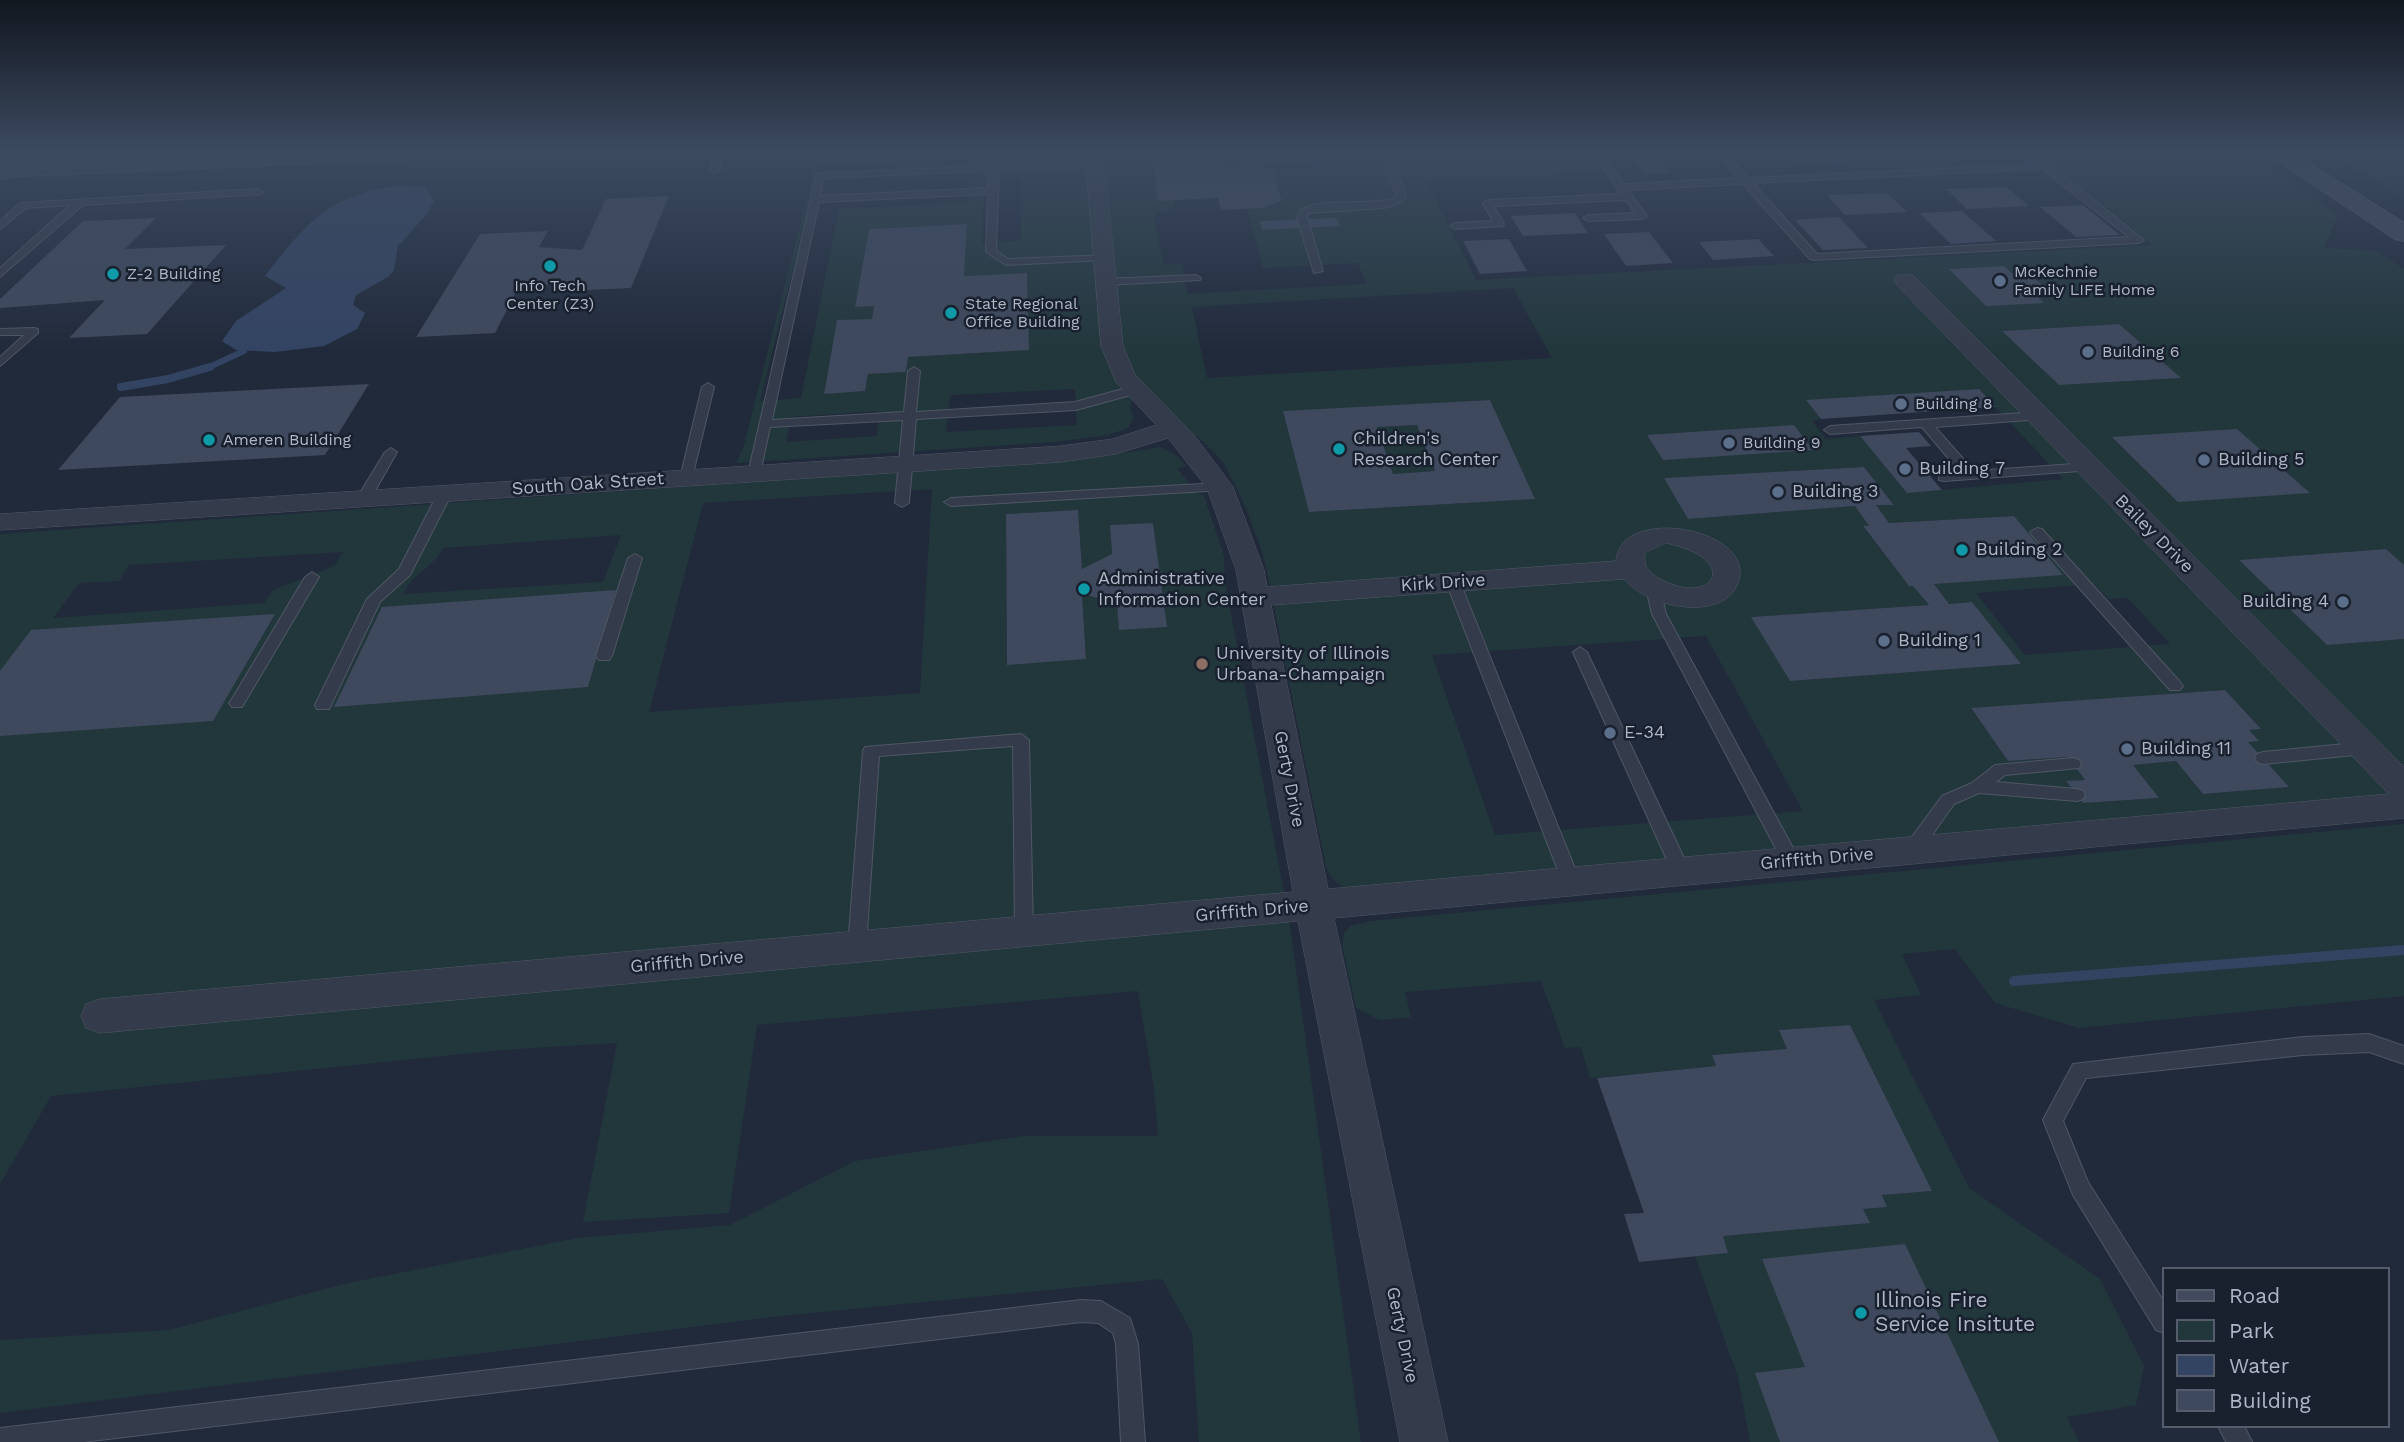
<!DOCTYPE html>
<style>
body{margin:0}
#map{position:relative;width:2404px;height:1442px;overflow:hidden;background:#202a3b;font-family:"Work Sans",sans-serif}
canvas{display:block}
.legend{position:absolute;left:2162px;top:1267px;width:228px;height:161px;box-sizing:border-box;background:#19212f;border:2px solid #555d6c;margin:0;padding:9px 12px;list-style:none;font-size:21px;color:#afb7c7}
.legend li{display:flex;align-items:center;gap:14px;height:35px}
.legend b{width:35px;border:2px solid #555d6c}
</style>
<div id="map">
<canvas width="2404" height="1442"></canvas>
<ul class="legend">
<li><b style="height:9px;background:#424b5e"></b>Road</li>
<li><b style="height:19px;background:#22373c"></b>Park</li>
<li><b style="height:19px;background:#334463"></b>Water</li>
<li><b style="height:19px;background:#3f495d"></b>Building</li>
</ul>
</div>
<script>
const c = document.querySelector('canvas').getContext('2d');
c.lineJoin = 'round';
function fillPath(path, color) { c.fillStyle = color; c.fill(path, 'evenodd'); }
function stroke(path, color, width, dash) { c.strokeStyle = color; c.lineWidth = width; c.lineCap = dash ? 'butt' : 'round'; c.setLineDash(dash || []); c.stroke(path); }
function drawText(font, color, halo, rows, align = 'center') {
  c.font = font + ' "Work Sans",sans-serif'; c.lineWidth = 5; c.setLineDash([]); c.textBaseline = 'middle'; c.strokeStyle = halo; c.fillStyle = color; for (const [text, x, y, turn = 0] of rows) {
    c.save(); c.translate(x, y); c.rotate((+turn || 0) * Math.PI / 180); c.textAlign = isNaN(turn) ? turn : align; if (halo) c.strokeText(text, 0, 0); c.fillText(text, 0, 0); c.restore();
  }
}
fillPath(new Path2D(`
 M819,151H1151L1158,200H1174L1175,211L1154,212L1163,265L1182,264L1187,294L1366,284L1358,263L1263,268L1247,208H1262L1282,201L1274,177H1278L1277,171L1258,165L1215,166L1211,151H1222L1225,161L1265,159L1289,169L1365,165L1369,163L1361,159L1367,151H1589L1604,173L1426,181L1476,280L2153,245L2033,151H2246L2338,215L2324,248L2377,251L2404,269V565L2386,549L2240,560L2327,645L2404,639V795L1354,890C1339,887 1332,881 1326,867L1264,557L1246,508L1224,463L1205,443L1152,399L1134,390L1130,409L1134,417L1128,428L1108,435L1055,442L736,463L744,445ZM970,158L967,203L839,209L801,398L760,401L819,164ZM1020,177L1021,241L982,243L984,179ZM967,224L964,276L1027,273L1028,350L908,357L906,372L868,374L865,391L824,393L837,321L872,319L874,306L855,307L869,229ZM1513,288L1552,358L1207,378L1192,307ZM2119,324L2180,378L2059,385L2003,331ZM1075,389L1077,425L946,432L950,395ZM1979,389L2063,479L1907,493L1860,436L1826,439L1812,421L1821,419L1807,401ZM1490,400L1535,499L1309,512L1283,412ZM879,411L877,436L786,442L791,417ZM1864,467L1894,504L1876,505L1889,523L2014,516L1934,584L1949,604L1972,602L2020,664L1790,681L1752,617L1929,605L1913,586H1909L1863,527L1869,526L1855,506L1688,519L1665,478ZM2094,584L2108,599L2128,598L2170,644L2025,655L1976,593ZM1706,636L1803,811L1495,835L1432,655ZM2225,690L2260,729L2249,730L2258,741L2248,742L2288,787L2203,794L2176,761L2133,765L2158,798L2083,803L2067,782L2085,780L2068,757L2008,761L1971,709Z
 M2328,151H2404V198Z
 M1417,425L1435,471L1393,474L1377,427Z
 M1160,447L1176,455L1186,466L1177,468L1196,492L1204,496L1224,556L1225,583L1289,919L1361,1442H1199L1192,1333L1162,1279L780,1316L0,1413V1340L169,1330L348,1283L578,1238L730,1225L855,1161L1024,1136H1158L1154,1088L1138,991L757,1025L729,1213L583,1222L617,1043L501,1050L51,1096L0,1184V534L1087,459ZM932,489L920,693L649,712L703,503ZM1078,510L1082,569L1112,554L1110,525L1153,523L1166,627L1120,629L1117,603L1082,594L1086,659L1007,664L1006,514ZM621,535L603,582L403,594C412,574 434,567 443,548ZM343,552L334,566L273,590L264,603L53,618L79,583L119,581L129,565Z
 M2404,824V996L2079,1028L1995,1003L1955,949L1902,954L1921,995L1874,1000L1969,1188L2100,1279L2144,1366L2136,1405L2067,1417L2079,1442H1750L1738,1377L1695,1256L1728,1253L1723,1236L1869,1223L1863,1209L1886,1207L1882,1195L1931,1191L1850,1025L1780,1030L1787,1049L1712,1055L1716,1066L1590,1078L1581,1047L1565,1048L1541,981L1405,992L1411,1017L1380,1020L1356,1008L1342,945L1344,932L1351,926L1371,921Z`), '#22373c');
fillPath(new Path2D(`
 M396,186L425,187L434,201L427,214L398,246L394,270L388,277L356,295L353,305L365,313L357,329L324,346L275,352L236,350L222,341L236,321L286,288L265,276C305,225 328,195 396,186Z`), '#334463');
stroke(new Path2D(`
 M205,369L244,351`), '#334463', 6);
stroke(new Path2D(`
 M121,387L168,379L210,367`), '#334463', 8);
stroke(new Path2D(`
 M2014,981L2404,950`), '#334463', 10);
fillPath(new Path2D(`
 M1151,151H1211L1215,166L1258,165L1277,171L1278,177H1274L1282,201L1262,208L1221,210L1218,198L1158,201Z
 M1649,151H1690L1694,157L1658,159L1670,173L1646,174L1635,160L1655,159Z
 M1783,151H1843L1851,160L1793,162Z
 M2006,187L2029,206L1967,209L1946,189Z
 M1887,193L1907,212L1845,215L1827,195Z
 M669,196L631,288L564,291L569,281L517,290L495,333L416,337L480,234L548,231L539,247L582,250L606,199Z
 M2083,205L2120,235L2076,237L2040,207Z
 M1962,211L1996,241L1951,244L1919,213Z
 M1575,213L1588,233L1523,236L1511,216Z
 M1839,217L1868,248L1823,250L1795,220Z
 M156,218L125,249L226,245L147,334L69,338L105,300L0,308V299L83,221Z
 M1336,218L1340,226L1262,230L1260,221Z
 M967,224L964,276L1027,273L1029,350L908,357L906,372L868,374L865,391L824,394L837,320L872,319L874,306L855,307L869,229Z
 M1649,232L1673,263L1626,266L1604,234Z
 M1509,239L1527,271L1480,274L1463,241Z
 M1758,239L1774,256L1713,260L1699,242Z
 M2004,266L2014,275L2030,274L2045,288H2040L2047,295H2036L2044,303L1986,306L1949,269Z
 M2119,324L2181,378L2059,385L2002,331Z
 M369,384L325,455L58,470L120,397Z
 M1979,389L1996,407L1821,419L1806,400Z
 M1490,400L1535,499L1309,512L1283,411ZM1417,425L1435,471L1393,474L1377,427Z
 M1794,425L1813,450L1663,460L1647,435Z
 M2237,429L2310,493L2178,502L2112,437Z
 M1919,432L1931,446L1906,448L1942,490L1907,493L1860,436Z
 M1864,467L1894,505H1876L1889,523L2014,516L2063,575L1934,584L1949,604L1972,602L2021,664L1790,681L1751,617L1929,605L1913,586H1909L1863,526H1869L1855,506L1688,519L1664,478Z
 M1078,510L1082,569L1112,554L1110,525L1153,523L1167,627L1119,630L1117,603L1082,594L1086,659L1007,665L1006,514Z
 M2386,549L2404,565V639L2327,645L2239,560Z
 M616,590L588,687L334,707L382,607Z
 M275,614L213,721L0,736V671L31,630Z
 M2225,690L2261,729L2249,730L2259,741L2248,742L2289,787L2203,794L2176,761L2133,765L2159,798L2083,803L2066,781L2085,780L2068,757L2008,761L1971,708Z
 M1850,1025L1932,1191L1882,1195L1887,1207L1863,1209L1870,1223L1723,1236L1728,1253L1639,1262L1624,1214L1644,1213L1597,1078L1716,1066L1712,1055L1787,1049L1779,1030Z
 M1905,1244L1999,1442H1780L1755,1373L1805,1367L1762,1259Z`), '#3f495d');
const service = new Path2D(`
 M715,151H724L719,171L714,174L709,171Z
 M1243,151L1275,156L1389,151L1406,195L1402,202L1384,208L1308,213L1307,217L1323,271L1314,273L1297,217L1299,211C1321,196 1367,207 1395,198L1396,195L1380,155L1275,162L1247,157Z
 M1591,151H1600L1624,184L1738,178L1715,151H1724L1748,178L2035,164L2022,151H2032L2144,240L2139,243L1814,260L1810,259L1743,184L1628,190L1647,216L1642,219L1588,221L1583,218L1588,215L1635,213L1626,200L1494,206L1504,224L1503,226L1455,229L1450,226L1455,223L1493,221L1483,203L1488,200L1621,194ZM2042,169L2129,237L1817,254L1753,183Z
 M1098,162L1100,164L1095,167L999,171L996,251L1008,259L1108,255V259L1104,260L1006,265L986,252L988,194L819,202L772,420L904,412L908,371L914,367L920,371L916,412L1075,402L1134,386L1140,390L1138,393L1076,410L916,419L909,503L902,507L895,503L903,420L770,427L760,474L759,477H749L748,474L817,173ZM989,171L988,188L820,196L824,178Z
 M258,189L263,192L261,194L83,205L0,277V268L70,205L26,208L0,229V221L20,203Z
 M1196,275L1201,278L1200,280L1106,285L1101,282L1106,279Z
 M34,328L38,329V333L0,366V357L24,335H0V329Z
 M708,383L714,387L692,478L686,482L680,478L702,387Z
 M2038,412L2042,413V419L1935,427L1974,471L2088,463L2093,464V470L1944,481L1939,480V474L1960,472L1922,427L1830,434L1824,430L1830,426Z
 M391,448L397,452L371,498L369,501H359L357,498L385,452Z
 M1220,483L1225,484V490L951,506L944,502L951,498Z
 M445,489L452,493L410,575L380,602L331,705L329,709H317L315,705L367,599L399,569L438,493Z
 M2037,528L2042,529L2180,682L2183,686L2180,690H2170L2032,535L2030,532Z
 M635,554L642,558L612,656L609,660H599L596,656L628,558Z
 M312,572L319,577L242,707H232L229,703L232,699L305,577Z
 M1453,577L1460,582L1580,881L1577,886L1571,888L1565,886L1562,881L1446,582Z
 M1653,583L1660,588L1666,614L1800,861L1797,866L1791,868L1785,866L1652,614L1646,588Z
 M1580,647L1587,652L1690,871L1687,876L1681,878L1675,876L1672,871L1573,652Z
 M1021,734L1029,740L1033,931L1030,936L1024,939L1018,936L1015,931L1013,746L879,756L866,947L863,952L857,955L851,952L848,947L863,751L865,747Z
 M2365,742L2373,748L2365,754L2263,764L2257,762L2255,758L2257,754L2263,752Z
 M2073,758L2079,760L2081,764L2079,768L2005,775L1996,782L2077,789L2083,791L2085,795L2083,799L2077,801L1979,793L1954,804L1918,855L1912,857L1906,855L1903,850L1906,845L1942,796L1972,783L1995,765Z
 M2369,1034L2404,1046V1064L2369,1052L2303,1055L2086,1078L2063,1121L2088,1182L2164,1302V1333L2156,1330L2073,1195L2043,1120L2073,1064L2303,1037Z
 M1081,1300L1101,1301L1130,1318L1138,1344L1145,1442H1121L1116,1344L1113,1333L1098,1323L1081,1322L83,1442H0V1428Z
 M2218,1426H2244L2252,1442H2226Z`);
const minor = new Path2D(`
 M15,151H36L7,178L0,180V164Z
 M1085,151H1103L1123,346L1135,375L1194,435L1233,487L1264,570L1267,587L1616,561C1620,501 1769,531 1735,589C1715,622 1644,605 1624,579L1271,605L1328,889L2389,794L1897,285L1894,280L1897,275H1913L2404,767V818L1334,918L1448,1442H1400L1298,921L100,1033L86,1028L81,1016L86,1004L100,999L1293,892L1236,570L1207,488L1168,438L1116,454L1061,462L0,530V514L1061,446L1113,439L1156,425L1116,382L1101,346ZM1666,543C1743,559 1714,608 1660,579C1649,573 1643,567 1645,553Z`);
const tertiary = new Path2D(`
 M268,151H443L440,156L432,158L0,177V163Z`);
const secondary = new Path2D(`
 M2263,151H2290L2404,223V241L2395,239Z`);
stroke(service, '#4f5765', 2);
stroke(minor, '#4f5765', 1);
stroke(tertiary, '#4f5765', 2);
stroke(secondary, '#4f5765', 2);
fillPath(service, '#343c4b');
fillPath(minor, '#343c4b');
fillPath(tertiary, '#343c4b');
fillPath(secondary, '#424b5e');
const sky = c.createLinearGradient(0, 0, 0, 353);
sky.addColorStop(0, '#121720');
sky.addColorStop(0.43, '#3c4a60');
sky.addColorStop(1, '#3c4a6000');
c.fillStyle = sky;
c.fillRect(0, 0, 2404, 353);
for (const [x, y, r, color] of [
 [550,266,7,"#0f9aa8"],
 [113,274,7,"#0f9aa8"],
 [2000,281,7,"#5c6f8a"],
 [951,313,7,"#0f9aa8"],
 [2088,352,7,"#5c6f8a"],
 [1901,404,7,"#5c6f8a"],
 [209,440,7,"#0f9aa8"],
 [1729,443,7,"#5c6f8a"],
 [1339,449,7,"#0f9aa8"],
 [2204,460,7,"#5c6f8a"],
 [1905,469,7,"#5c6f8a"],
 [1778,492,7,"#5c6f8a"],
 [1962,550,7,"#0f9aa8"],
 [1084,589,7,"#0f9aa8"],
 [2343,602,7,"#5c6f8a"],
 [1884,641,7,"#5c6f8a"],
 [1202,664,7,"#8d6e63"],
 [1610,733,7,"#5c6f8a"],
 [2127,749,7,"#5c6f8a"],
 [1861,1313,7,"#0f9aa8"]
]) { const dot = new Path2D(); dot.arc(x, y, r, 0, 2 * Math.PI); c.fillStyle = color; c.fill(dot); stroke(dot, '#19212f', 2.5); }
drawText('16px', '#afb7c7', '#19212f', [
 ["McKechnie",2014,272],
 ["Family LIFE Home",2014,290],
 ["Z-2 Building",127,274],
 ["Info Tech",550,286,"center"],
 ["Center (Z3)",550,304,"center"],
 ["State Regional",965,304],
 ["Office Building",965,322],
 ["Building 6",2102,352],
 ["Building 8",1915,404],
 ["Ameren Building",223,440],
 ["Building 9",1743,443]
], 'left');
drawText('18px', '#afb7c7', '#19212f', [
 ["Children's",1353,439],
 ["Research Center",1353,460],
 ["Building 5",2218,460],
 ["Building 7",1919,469],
 ["Building 3",1792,492],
 ["Building 2",1976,550],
 ["Administrative",1098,579],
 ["Information Center",1098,600],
 ["Building 4",2329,602,"right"],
 ["Building 1",1898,641],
 ["University of Illinois",1216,654],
 ["Urbana-Champaign",1216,675],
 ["E-34",1624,733],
 ["Building 11",2141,749]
], 'left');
drawText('18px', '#afb7c7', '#19212f', [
 ["South Oak Street",588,484,-4],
 ["Bailey Drive",2154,534,45],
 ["Kirk Drive",1443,583,-4],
 ["Gerty Drive",1289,779,79],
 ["Griffith Drive",1817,859,-5],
 ["Griffith Drive",1252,911,-5],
 ["Griffith Drive",687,962,-5],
 ["Gerty Drive",1402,1335,78]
]);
drawText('21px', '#afb7c7', '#19212f', [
 ["Illinois Fire",1875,1301],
 ["Service Insitute",1875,1325]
], 'left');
</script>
